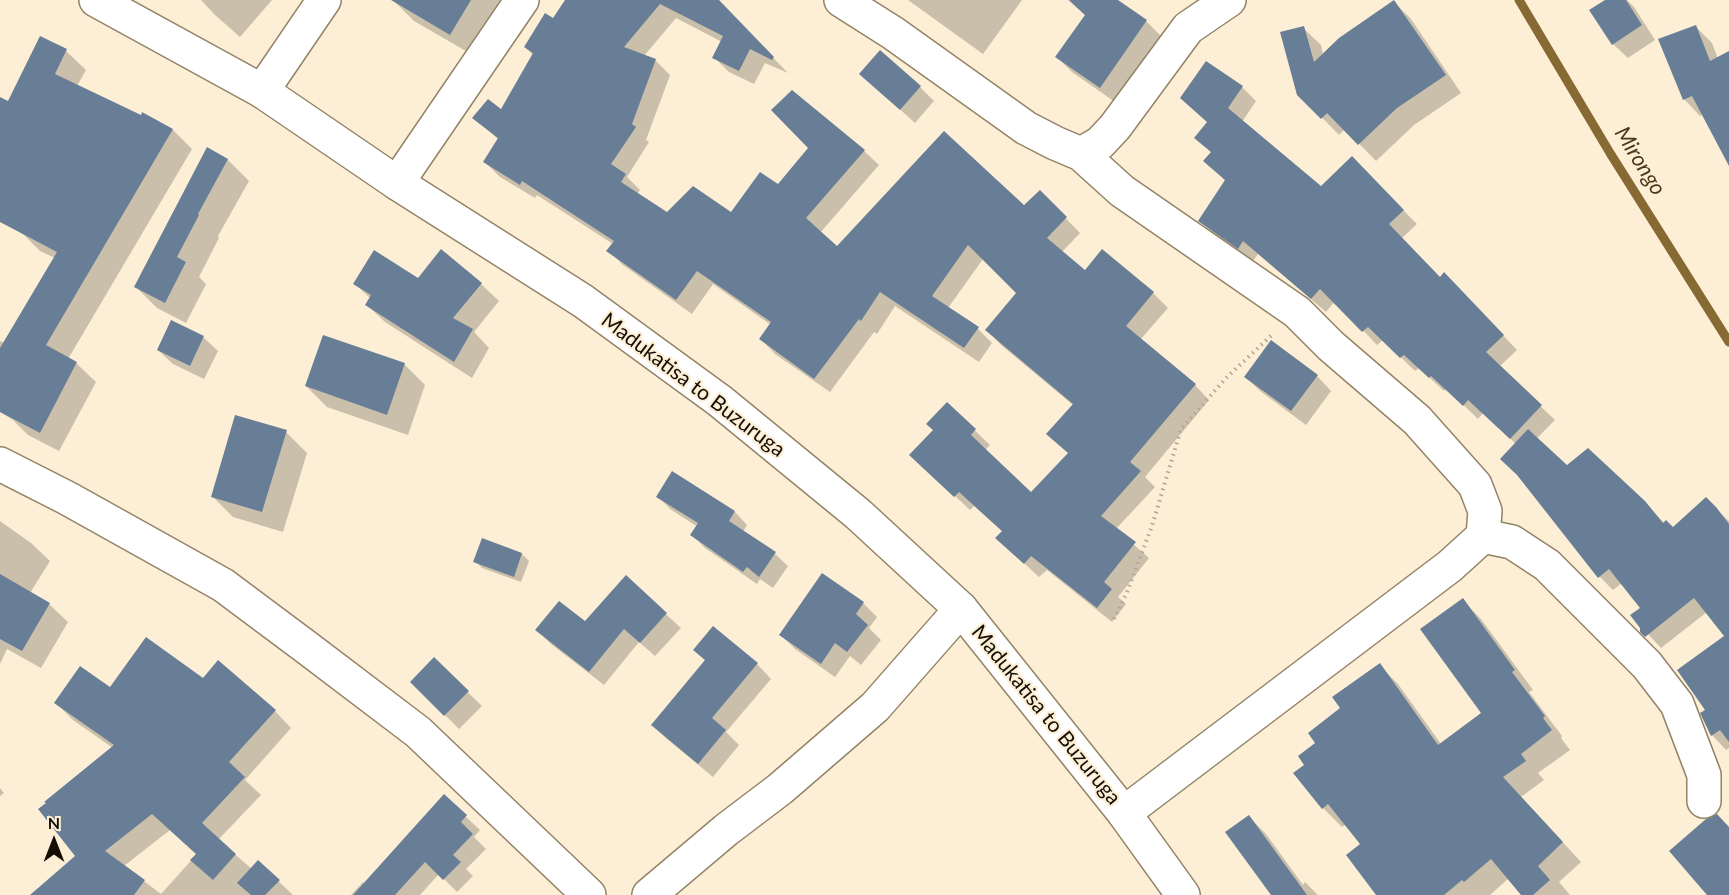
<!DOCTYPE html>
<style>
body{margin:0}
#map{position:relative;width:1729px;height:895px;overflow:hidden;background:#fdefd6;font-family:Lato,sans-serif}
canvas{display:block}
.north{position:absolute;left:24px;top:811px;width:60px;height:60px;-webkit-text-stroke:4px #fdefd6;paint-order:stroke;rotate:0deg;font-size:16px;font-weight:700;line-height:24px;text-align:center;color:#140e05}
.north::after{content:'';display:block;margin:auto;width:21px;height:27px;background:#140e05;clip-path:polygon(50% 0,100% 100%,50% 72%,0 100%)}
</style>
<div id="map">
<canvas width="1729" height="895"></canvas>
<div class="north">N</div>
</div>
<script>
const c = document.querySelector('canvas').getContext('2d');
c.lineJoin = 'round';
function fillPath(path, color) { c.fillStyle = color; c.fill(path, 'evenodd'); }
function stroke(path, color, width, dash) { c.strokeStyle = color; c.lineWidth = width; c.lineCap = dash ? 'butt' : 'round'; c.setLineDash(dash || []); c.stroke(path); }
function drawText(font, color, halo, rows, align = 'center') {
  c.font = font + ' Lato,sans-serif'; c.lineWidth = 4.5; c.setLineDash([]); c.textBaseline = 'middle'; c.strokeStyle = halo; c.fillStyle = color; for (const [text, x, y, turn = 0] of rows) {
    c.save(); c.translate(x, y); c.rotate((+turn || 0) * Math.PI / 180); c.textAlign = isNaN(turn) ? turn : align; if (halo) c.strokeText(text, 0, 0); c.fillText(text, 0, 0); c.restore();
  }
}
fillPath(new Path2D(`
 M201,0H272L240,37L215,15Z
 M393,0H504L471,54L414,21Z
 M566,0H717L788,73L765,63L754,84L729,72L714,57L722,42L676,18L644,56L655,60L670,75L646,140L649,142L627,177L640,190L637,194L667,214H731L778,186L864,151L879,165L820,233L837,248L1024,207L1040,192L1080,233L1062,252L1085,272L1102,251L1153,293L1168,308L1140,340L1195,385L1209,400L1145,477L1155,487L1116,529L1149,558L1118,597L1126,604L1112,622L1047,570L1039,577L1012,552L1003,532L974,506L970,510L926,469L935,430L947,404L990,445L985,450L1031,494L1070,454L1073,405L1001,345L987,330L1018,293L983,259L948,308L978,329L992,343L979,362L895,306L877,334L874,332L830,392L775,354L761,339L771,325L713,284L692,314L623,265L608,250L613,244L537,195L535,198L500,177L485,162L499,140L474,118L501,111L533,55L525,47L554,20Z
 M908,0H1022L983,54Z
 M1068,0H1116L1146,21L1161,36L1115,102L1072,72L1057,57L1086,16Z
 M1607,0H1627L1634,7L1655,40L1628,58L1613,44Z
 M1394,2L1411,19L1461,93L1414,125L1376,161L1345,129L1339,135L1299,94L1303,28L1321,45L1323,55Z
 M1695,26L1712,43L1718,59L1729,53V162L1704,114L1700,116L1684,99Z
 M41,38L66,51L86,70L77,86L141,117L143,114L173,130L192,149L68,359L76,363L96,382L59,451L28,435L13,420L0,412V341L5,343L55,258L40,251L20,231L0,203V98L9,103Z
 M861,74L920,87L934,101L915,123Z
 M1242,87L1256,101L1242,122L1321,188L1352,159L1417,224L1401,239L1440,279L1458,288L1517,350L1499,367L1555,420L1536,439L1567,467L1644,502L1665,524L1673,529L1715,508L1729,521V636L1707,612L1661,648L1648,634L1642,608L1622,583L1613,590L1600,577L1516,444L1483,413L1478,419L1446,388L1444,391L1419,368L1415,371L1383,340L1377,345L1335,301L1326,312L1258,254L1253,261L1214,234L1200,220L1226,181L1205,161L1212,153L1196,138Z
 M208,149L228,160L249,181L218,236L219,238L199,277L206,284L186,323L157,308L136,287Z
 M418,280L481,284L499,301L474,332L489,348L472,378L385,322L367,305L371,299L355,284Z
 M203,337L218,351L204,379L173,364L158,350Z
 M404,364L425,385L408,435L327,407L306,386Z
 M1317,376L1331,391L1306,425L1260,391L1246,377Z
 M286,432L307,453L283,532L233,517L212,496Z
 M673,473L735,512L747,525L743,532L775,554L788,566L773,588L760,579L757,584L705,548L692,535L698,527L670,509L658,496Z
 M0,521L31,543L50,561L30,593L49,604L68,622L41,668L7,649L0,664Z
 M483,540L522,554L529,561L521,582L482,568L475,561Z
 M823,575L863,603L877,617L869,628L881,640L861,665L850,656L835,677L795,649L781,635Z
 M626,578L681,628L655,656L639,642L604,685L551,644L537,630L585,623Z
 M1462,600L1481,619L1533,690L1529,692L1562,736L1561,738L1570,750L1538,773L1544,780L1521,797L1581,862L1559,882L1570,895H1523L1509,878L1490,895H1378L1362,845L1346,824L1342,827L1323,808L1295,773L1306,765L1317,743L1342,708L1379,665L1398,684L1441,744L1483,713Z
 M695,650L757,664L771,679L726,732L739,745L713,777L667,739L653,725L706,661Z
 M434,660L482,706L459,729L412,682Z
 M1729,665V748L1726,750L1712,735L1702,713L1707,710Z
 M203,680L275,711L291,728L245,780L261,795L218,840L252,869L258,862L293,895H64L113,748L73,720L56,703L110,690ZM170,830L197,854L161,894L124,866Z
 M0,788L4,793L0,796Z
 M444,796L480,830L474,837L486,849L466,869L473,876L457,892L439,874L420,895H351L363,882L365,884Z
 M1249,817L1266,834L1303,885L1305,882L1318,895H1273Z`), '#0003');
stroke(new Path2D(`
 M1519,0L1610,153L1729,342`), '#876a33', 9);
fillPath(new Path2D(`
 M391,0H471L450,35Z
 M565,0H719L774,57L772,60L750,49L739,71L712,58L723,36L660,4L624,47L656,59L632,124L636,127L611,164L626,174L621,182L667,212L693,186L731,212L760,172L778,184L808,148L771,110L792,90L865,150L806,218L837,246L944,131L1024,205L1040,190L1067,217L1047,238L1085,270L1102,249L1154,292L1126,326L1196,384L1130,462L1141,471L1101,516L1136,542L1104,582L1112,589L1097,608L1031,556L1024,564L995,538L1002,531L959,492L954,497L909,455L933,430L926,424L947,402L976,429L971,435L1031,492L1068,453L1046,434L1073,404L985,330L1016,293L968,245L932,296L979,327L964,348L880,292L861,321L859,319L814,379L759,339L771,322L697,271L676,300L606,251L614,241L522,181L520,185L483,162L498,138L472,118L488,99L501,109L533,53L524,47L545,13L553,18Z
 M1069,0H1118L1147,20L1100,88L1055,57L1085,15Z
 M1394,0L1446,75L1397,108L1358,145L1327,113L1321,119L1297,95L1280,32L1304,26L1314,62L1339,38Z
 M1605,0H1626L1642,25L1612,45L1589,10Z
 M1696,25L1710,61L1729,51V166L1692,96L1683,100L1658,39Z
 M40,36L67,49L55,74L141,115L142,112L173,129L46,345L77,362L40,433L0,412V348L57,252L0,222V97L8,101Z
 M880,50L921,86L900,110L859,74Z
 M1206,61L1243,86L1228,108L1321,186L1352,156L1404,210L1389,224L1440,277L1444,272L1504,335L1486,352L1542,405L1510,439L1468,400L1463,406L1431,376L1429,378L1404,355L1400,358L1368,327L1362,332L1320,289L1311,299L1243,241L1238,249L1198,221L1225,180L1203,161L1211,152L1194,138L1207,122L1180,98Z
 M207,147L228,159L198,214L199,215L177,257L186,262L165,303L134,287Z
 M441,249L482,283L453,318L473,329L454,362L365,305L371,295L353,284L374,250L418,278Z
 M171,320L204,336L190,366L157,350Z
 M323,335L405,363L387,415L305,386Z
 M1271,340L1318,375L1291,411L1244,377Z
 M235,415L287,430L262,512L211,497Z
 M1528,429L1567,465L1588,448L1645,501L1663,523L1666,520L1673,527L1706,497L1716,507L1729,524V742L1720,730L1711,736L1700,713L1705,710L1677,670L1724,636L1694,598L1645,637L1640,632V628L1630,615L1640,608L1609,569L1598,578L1517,475L1500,459Z
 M672,471L735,511L729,521L776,552L759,577L747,567L743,572L690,535L698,523L656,497Z
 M482,538L522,553L514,577L473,562Z
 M822,573L864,602L856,614L868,625L847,652L835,643L821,664L779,635Z
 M0,574L50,603L22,651L0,639Z
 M626,575L667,613L640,643L624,629L589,672L535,630L559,601L585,621Z
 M1463,598L1515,670L1512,672L1545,716L1543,718L1552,730L1521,754L1526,761L1503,777L1563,842L1538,866L1550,880L1533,895H1521L1491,859L1464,882L1462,880L1444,895H1376L1346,855L1360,844L1328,804L1322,809L1293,773L1304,765L1298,756L1315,743L1308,733L1340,708L1332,697L1380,663L1438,745L1481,713L1420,629Z
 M713,626L758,663L712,718L726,730L698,764L651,725L705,660L693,650Z
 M146,637L203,678L218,660L276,710L229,762L245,777L202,823L236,854L213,880L190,860L196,854L152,814L105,851L145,880L134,895H30L75,856L38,809L46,803L44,802L114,745L54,703L80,666L110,687Z
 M434,657L469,691L444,716L410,682Z
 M444,794L467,815L461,822L473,834L453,855L461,862L443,880L425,862L395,895H353Z
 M1717,814L1729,827V895H1707L1669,851L1706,819Z
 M1249,815L1307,895H1271L1225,832Z
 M258,860L280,880L265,895H251L237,883Z`), '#687e96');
const minor = new Path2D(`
 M841,0L893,33L1026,128L1055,143L1081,154L1100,143L1115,127L1188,28L1229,0
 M262,91L324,0
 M1081,154L1122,191L1297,312L1331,346L1417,420L1475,485L1485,511L1483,536L1450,566L1124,813
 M397,183L522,0
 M0,464L67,498L223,585L310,650L418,732L589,895
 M1483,536L1512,542L1547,565L1647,665L1677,704L1704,775V801
 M649,895L726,830L780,789L875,707L961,609`);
const secondary = new Path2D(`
 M96,0L262,91L397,183L583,301L720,401L858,514L961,609L1124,813L1183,895`);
stroke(minor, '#938367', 36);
stroke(secondary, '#938367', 36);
stroke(new Path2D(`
 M1114,619L1127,592L1152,526L1181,429L1226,378L1274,333`), '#b1a692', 4, [1.5, 4.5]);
stroke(minor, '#fff', 33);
stroke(secondary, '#fff', 33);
drawText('21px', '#140e05', '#fdefd6', [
 ["Madukatisa to Buzuruga",693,385,37],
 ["Madukatisa to Buzuruga",1046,715,51]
]);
drawText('italic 22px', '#4a3919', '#fdefd6', [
 ["Mirongo",1640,161,58]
]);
</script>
